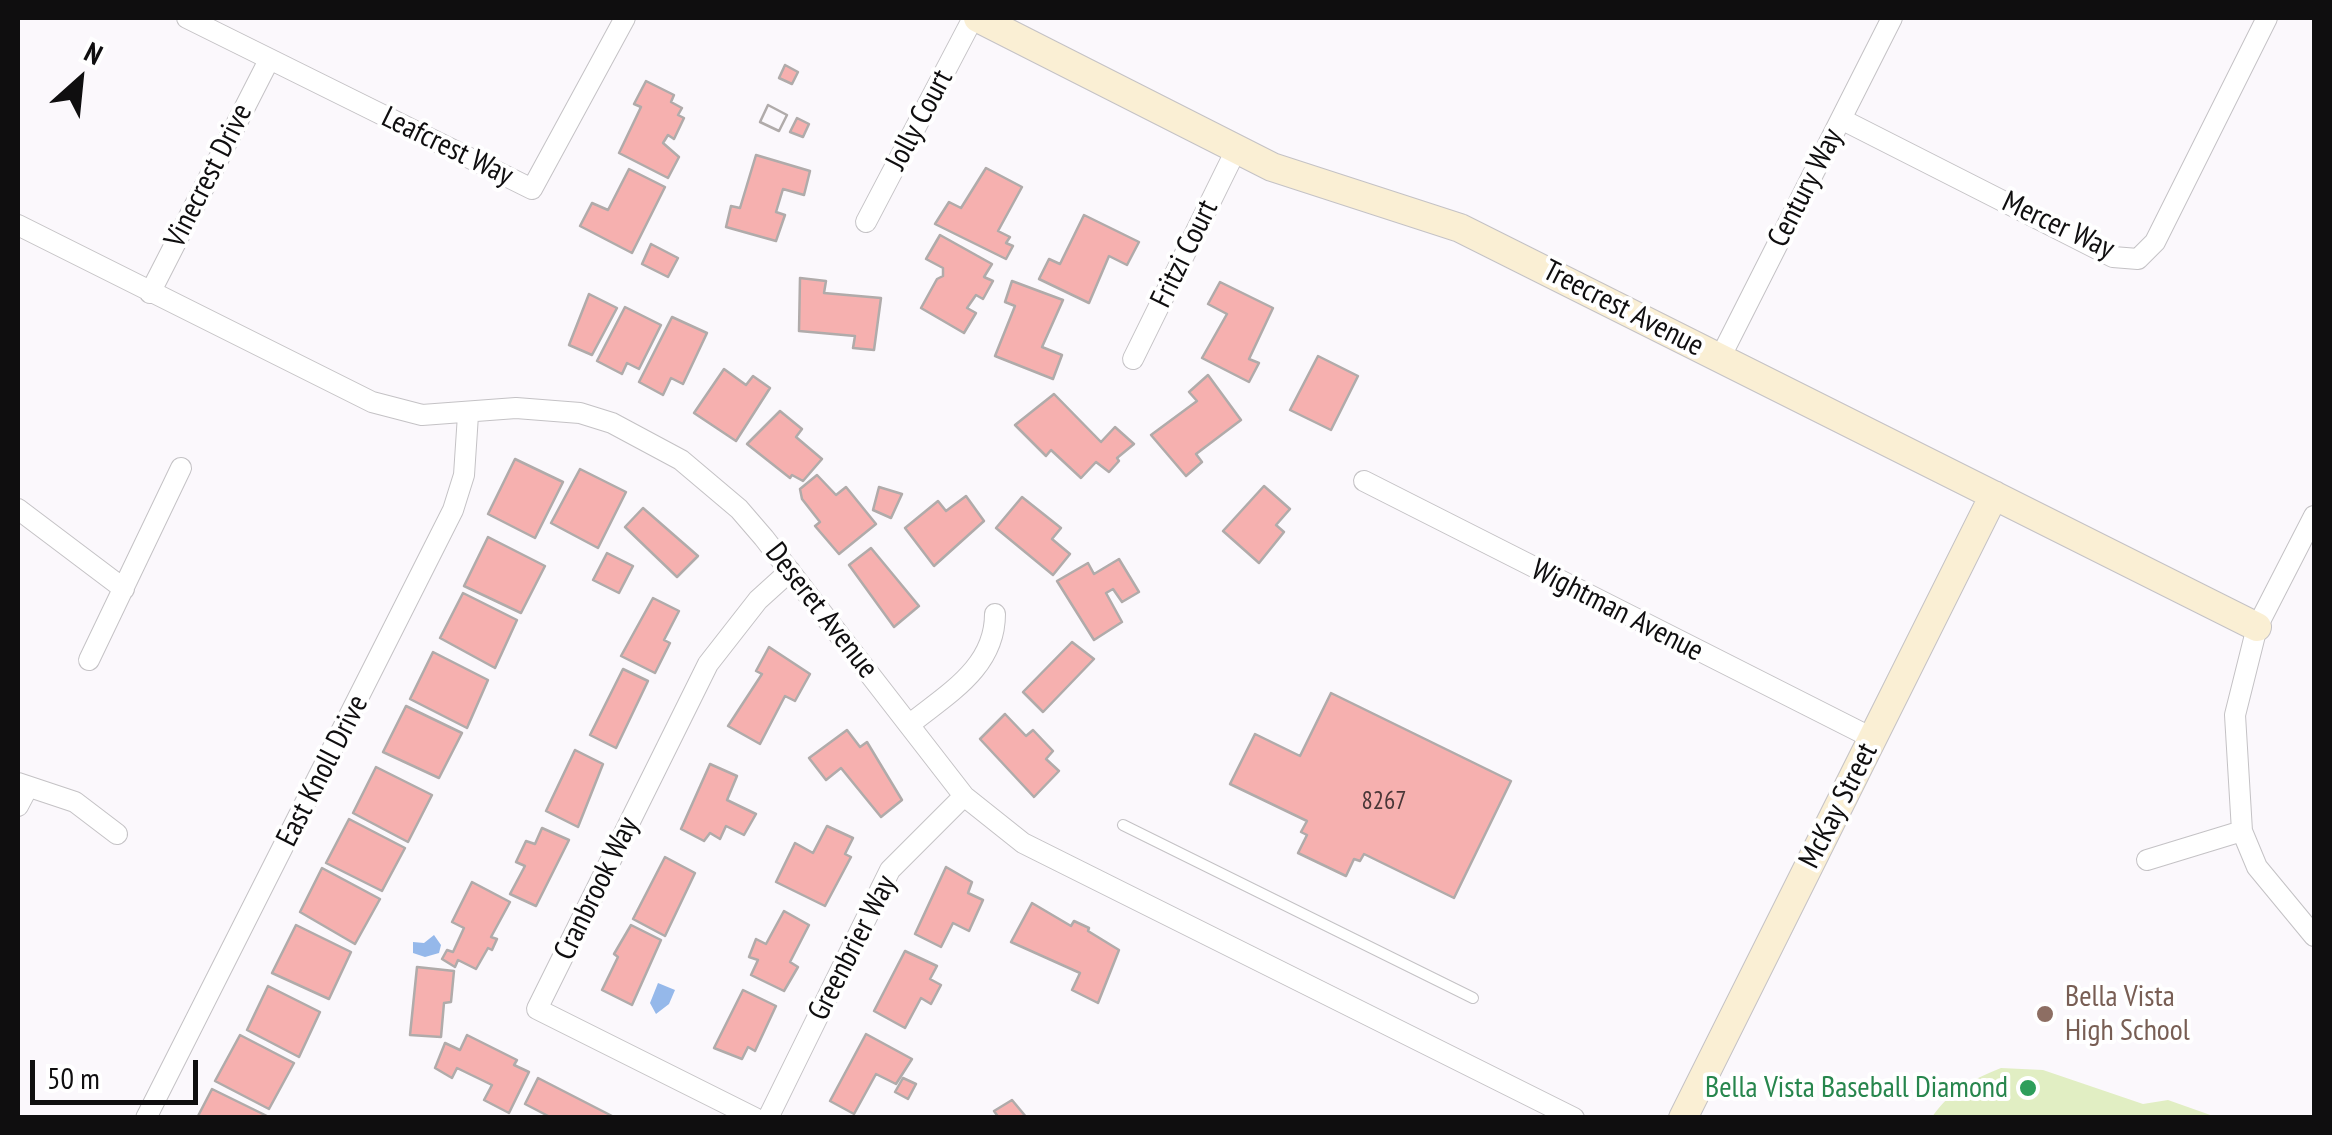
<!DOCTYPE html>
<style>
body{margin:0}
#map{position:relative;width:2332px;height:1135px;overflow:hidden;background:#fbf8fc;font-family:"PT Sans Narrow",sans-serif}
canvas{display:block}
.frame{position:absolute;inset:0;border:20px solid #0f0e0f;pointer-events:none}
.north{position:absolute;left:30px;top:30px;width:100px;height:100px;-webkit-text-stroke:8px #fff;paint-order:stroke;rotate:27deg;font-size:28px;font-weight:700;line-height:40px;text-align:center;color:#0f0e0f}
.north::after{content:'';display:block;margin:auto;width:35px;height:45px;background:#0f0e0f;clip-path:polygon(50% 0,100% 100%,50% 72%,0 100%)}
.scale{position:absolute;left:30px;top:1060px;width:168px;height:45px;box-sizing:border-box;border:5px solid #0f0e0f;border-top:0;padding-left:12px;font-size:30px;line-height:35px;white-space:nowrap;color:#0f0e0f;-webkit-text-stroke:8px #fff;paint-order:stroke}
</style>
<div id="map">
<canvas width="2332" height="1135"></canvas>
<div class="frame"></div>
<div class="north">N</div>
<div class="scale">50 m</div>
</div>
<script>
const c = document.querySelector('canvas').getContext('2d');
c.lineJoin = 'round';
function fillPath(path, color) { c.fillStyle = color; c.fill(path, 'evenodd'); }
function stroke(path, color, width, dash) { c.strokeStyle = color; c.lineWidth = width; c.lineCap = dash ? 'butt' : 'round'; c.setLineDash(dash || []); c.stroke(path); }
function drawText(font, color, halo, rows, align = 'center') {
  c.font = font + ' "PT Sans Narrow",sans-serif'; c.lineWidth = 8; c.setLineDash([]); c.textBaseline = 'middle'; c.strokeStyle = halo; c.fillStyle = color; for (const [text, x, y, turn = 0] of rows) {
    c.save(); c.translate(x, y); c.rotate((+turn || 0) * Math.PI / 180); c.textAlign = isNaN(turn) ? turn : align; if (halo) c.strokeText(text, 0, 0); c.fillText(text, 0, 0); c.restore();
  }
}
fillPath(new Path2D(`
 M2001,1068L2043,1070L2143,1104L2168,1100L2216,1117H1932C1951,1090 1971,1080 2001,1068Z`), '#e1eec3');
fillPath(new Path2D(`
 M434,935L441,945L439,953L425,957L413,953V942L424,943Z
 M658,983L675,990L669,1004L656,1014L650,1003Z`), '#95b8ea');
const building = new Path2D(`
 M785,65L798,72L792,84L779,78Z
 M646,81L674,95L671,102L682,108L678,115L684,118L674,139L668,135L663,143L679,157L668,178L619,153L641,107L634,104Z
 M768,105L787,115L779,131L760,122Z
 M768,105L787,115L779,131L760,122Z
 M797,118L809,124L803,137L790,132Z
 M756,155L810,171L804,195L783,189L776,212L785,215L776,241L726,227L731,206L740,208Z
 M986,168L1022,187L998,231L1010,237L1006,243L1013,246L1006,259L935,224L949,202L961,208Z
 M629,169L665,187L632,253L580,226L592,203L608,210Z
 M1084,215L1139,242L1127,265L1109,256L1089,303L1039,279L1049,259L1060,264Z
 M940,235L992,264L984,277L993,281L983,299L976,295L967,308L976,313L964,333L921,308L937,279L943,276V268L926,259Z
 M651,244L678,258L668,277L642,264Z
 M800,278L826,281L824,293L881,298L874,350L853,348L855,336L799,331Z
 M1012,281L1063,300L1042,347L1062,355L1053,379L995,356L1015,306L1005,302Z
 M1220,282L1273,308L1249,359L1259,363L1249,382L1202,358L1227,314L1208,304Z
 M589,294L617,308L592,355L569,345Z
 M625,307L661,325L639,369L627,363L622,374L597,361Z
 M672,317L707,333L683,384L671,378L663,395L639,382Z
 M1318,356L1358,376L1331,430L1290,410Z
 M724,369L746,385L753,376L770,388L736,441L694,413Z
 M1208,375L1241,420L1196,454L1202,462L1186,476L1151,435L1197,401L1189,392Z
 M1054,394L1101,442L1115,427L1134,444L1117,458L1119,461L1109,472L1096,462L1081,478L1051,450L1046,456L1015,425Z
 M780,411L802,429L796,437L822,459L803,481L792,475L790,478L747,444Z
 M515,459L563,482L535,538L488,514Z
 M580,469L626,492L598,548L551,523Z
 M817,475L836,495L846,487L876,524L839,554L815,526L820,522L802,499L800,489Z
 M1264,486L1290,509L1276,525L1284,532L1259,563L1223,531Z
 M879,487L902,494L891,518L873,510Z
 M966,496L984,521L934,566L905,528L938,501L946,511Z
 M1022,497L1061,528L1052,539L1070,554L1053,575L996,528Z
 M643,508L698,556L677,577L625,527Z
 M488,537L545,566L521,613L464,586Z
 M871,548L919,606L894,627L849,565Z
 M607,553L633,566L619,593L593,580Z
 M1119,559L1139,592L1122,602L1113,589L1106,593L1122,622L1094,640L1057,581L1088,563L1094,574Z
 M463,593L517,620L495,668L440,638Z
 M653,598L679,611L664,640L670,643L655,673L621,656Z
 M1072,642L1094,659L1043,712L1023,692Z
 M769,647L810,674L795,701L785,696L760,744L728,726L762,674L756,671Z
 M433,652L488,680L467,728L410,699Z
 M623,669L648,681L616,748L590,735Z
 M1331,693L1511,781L1454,898L1364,854L1360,861L1354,859L1346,876L1298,853L1307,835L1301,832L1307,821L1230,784L1255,734L1300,756Z
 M406,706L462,733L439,778L383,752Z
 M1005,714L1026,736L1033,730L1053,751L1046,759L1059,771L1034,797L980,739Z
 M847,730L860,747L867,742L902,800L881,817L841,768L826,780L809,758Z
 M575,750L603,764L578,827L546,811Z
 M710,764L737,776L727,800L756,814L744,835L726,826L720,839L710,833L704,841L681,829Z
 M376,767L432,795L408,842L353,813Z
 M349,819L405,848L382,891L326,863Z
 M827,826L853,838L845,854L851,857L825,906L776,882L795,843L813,853Z
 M542,828L569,840L536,906L510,894L525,866L516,862L526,841L535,844Z
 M665,857L695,873L665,936L633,919Z
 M946,867L972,882L968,893L983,900L969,931L953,923L941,947L915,934Z
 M322,868L380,899L355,944L300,912Z
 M472,882L510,902L491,937L497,939L492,950L488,948L476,969L458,960L455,967L442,959L447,950L453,952L464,928L452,922Z
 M1032,903L1071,926L1074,921L1089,928L1088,931L1119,950L1098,1003L1072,990L1080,973L1011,942Z
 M784,911L809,925L790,962L798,967L784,991L751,975L758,960L749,957L756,939L766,944Z
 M296,925L351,952L329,999L272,973Z
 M631,925L661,940L632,1005L602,990L618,957L614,954Z
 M905,951L937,966L930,979L941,985L931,1004L921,998L905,1028L874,1011Z
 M417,967L454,971L451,1002L444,1003L441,1037L410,1035Z
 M268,986L320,1012L299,1057L247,1030Z
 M743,990L776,1006L755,1051L748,1047L742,1059L714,1048Z
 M866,1034L912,1059L896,1084L876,1074L854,1114L830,1101Z
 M240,1035L294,1063L269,1109L215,1081Z
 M467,1035L517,1060L514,1065L529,1072L509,1113L484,1100L492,1085L457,1068L452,1078L435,1068L445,1043L460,1050Z
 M538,1078L614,1117L552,1118L525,1104Z
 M903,1078L916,1084L908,1099L895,1092Z
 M212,1089L269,1117V1118H197Z
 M1012,1100L1027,1118H999L994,1111Z`);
fillPath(building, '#f6b0af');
stroke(building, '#b0abaa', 2.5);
const lane = new Path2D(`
 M1123,825L1473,998`);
const street = new Path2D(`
 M187,18L532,189L625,18
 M1841,119L2113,257L2138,259L2155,242L2267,18
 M866,222L973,18
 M18,225L372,402L422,415L516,408L580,413L612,423L681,460L739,509L764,538L964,796L1023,843L1574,1118
 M150,293L269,60
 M1720,358L1892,18
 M1133,359L1236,150
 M1364,481L1872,738
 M18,509L124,589
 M2314,516L2257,627L2235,715L2242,831L2257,867L2314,936
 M89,660L181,468
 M909,725C947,694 995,668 995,614
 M18,783L75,802L117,834
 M18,806L28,787
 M2147,860L2242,831
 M146,1118L453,510L464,475L468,415
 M755,1118L537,1009L708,664L758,600L790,571
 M768,1118L890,870L964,796`);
const secondary = new Path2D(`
 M978,18L1272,167L1460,228L2257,627
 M1683,1118L1994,495`);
stroke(lane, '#c4c2c5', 12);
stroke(street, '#c4c2c5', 22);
stroke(secondary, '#c4c2c5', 30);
stroke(lane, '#fff', 10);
stroke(street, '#fff', 20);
stroke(secondary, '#faefd4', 28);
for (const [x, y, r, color] of [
 [2045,1014,10,"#8d6e63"],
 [2028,1088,10,"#2e9e5b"]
]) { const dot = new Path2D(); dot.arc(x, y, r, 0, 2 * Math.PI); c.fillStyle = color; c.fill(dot); stroke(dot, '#fff', 4); }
drawText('25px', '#493637', null, [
 ["8267",1384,802]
]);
drawText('30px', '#0f0e0f', '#fff', [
 ["Jolly Court",920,120,-62],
 ["Leafcrest Way",447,147,26],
 ["Vinecrest Drive",209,176,-63],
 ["Century Way",1806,188,-63],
 ["Mercer Way",2058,226,25],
 ["Fritzi Court",1185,254,-64],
 ["Treecrest Avenue",1623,309,27],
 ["Deseret Avenue",821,611,52],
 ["Wightman Avenue",1617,611,27],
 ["East Knoll Drive",323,771,-63],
 ["McKay Street",1839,806,-63],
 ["Cranbrook Way",597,889,-64],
 ["Greenbrier Way",853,948,-63]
]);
drawText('30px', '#785e54', '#fff', [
 ["Bella Vista",2065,997],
 ["High School",2065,1031]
], 'left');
drawText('30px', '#27864d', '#fff', [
 ["Bella Vista Baseball Diamond",2008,1088]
], 'right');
</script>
